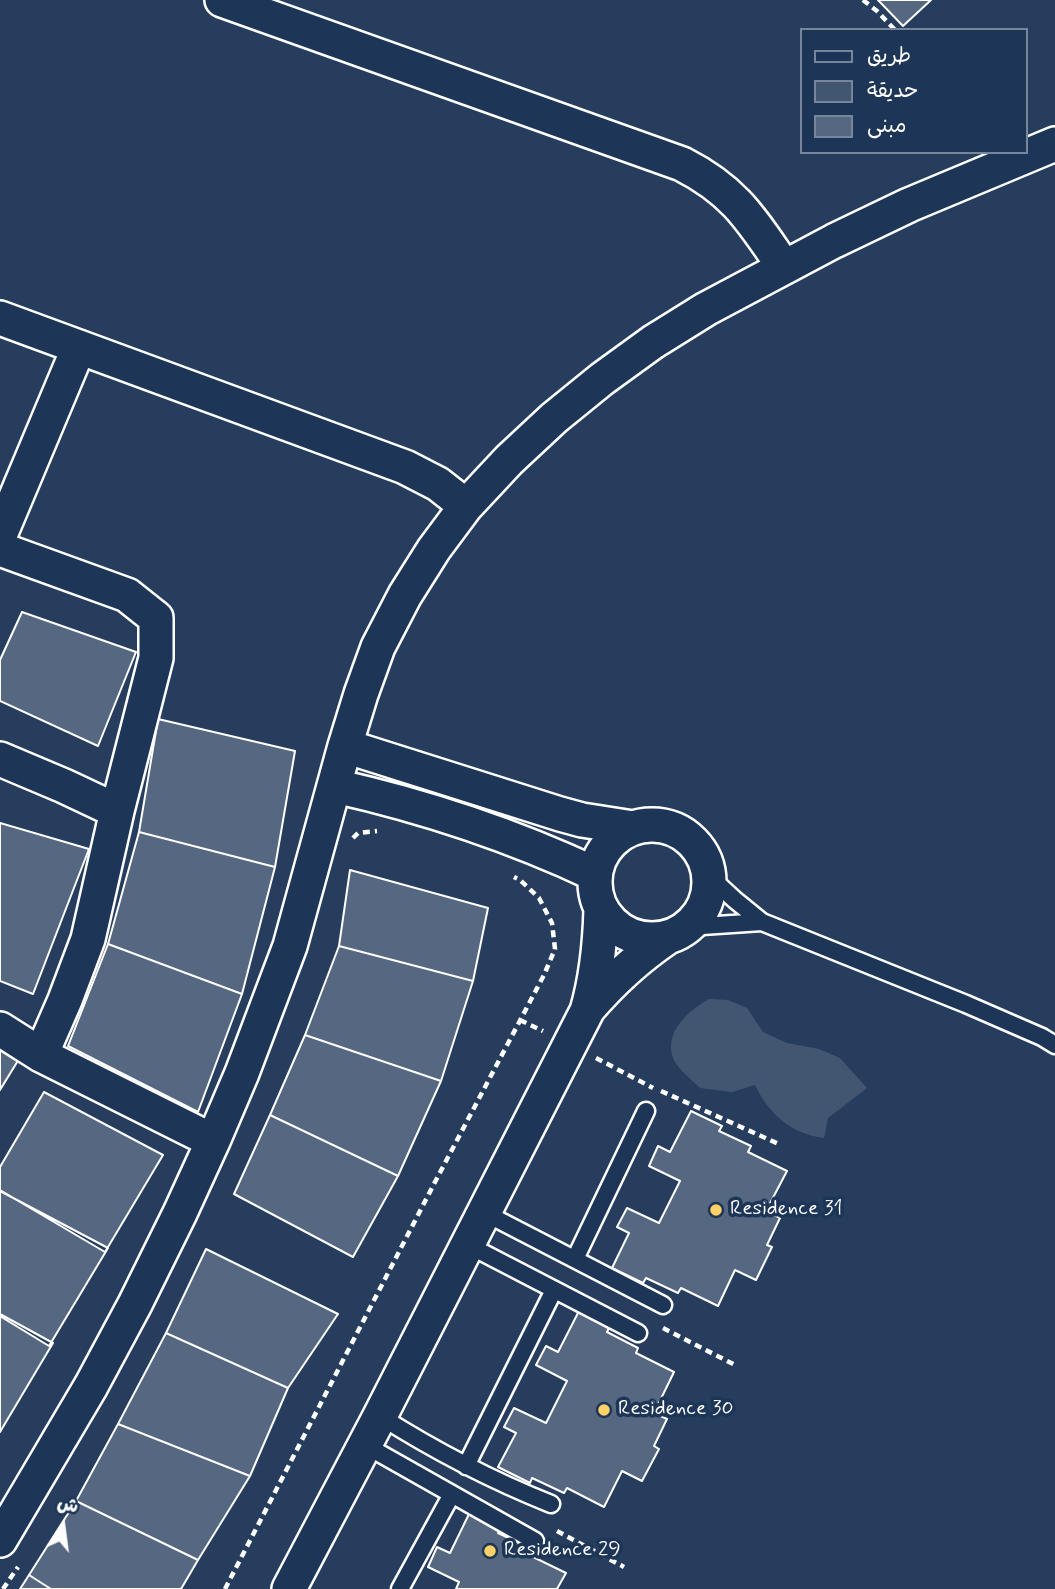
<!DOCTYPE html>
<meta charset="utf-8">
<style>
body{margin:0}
#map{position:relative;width:1055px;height:1589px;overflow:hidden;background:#263d5e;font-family:Mynerve,"Playpen Sans Arabic",sans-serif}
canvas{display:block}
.legend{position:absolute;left:800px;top:28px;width:228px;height:126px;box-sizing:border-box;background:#1d3557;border:2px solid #77869a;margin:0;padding:9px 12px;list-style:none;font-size:21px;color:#fff}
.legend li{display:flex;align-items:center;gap:14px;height:35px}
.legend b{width:35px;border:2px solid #77869a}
.north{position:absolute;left:28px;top:1491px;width:70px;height:70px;-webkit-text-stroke:5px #1d3557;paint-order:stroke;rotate:13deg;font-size:19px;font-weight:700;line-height:28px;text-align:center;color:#fff}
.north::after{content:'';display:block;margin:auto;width:24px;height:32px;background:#fff;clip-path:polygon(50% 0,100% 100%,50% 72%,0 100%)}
</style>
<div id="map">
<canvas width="1055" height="1589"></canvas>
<ul class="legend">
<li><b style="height:9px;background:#1d3557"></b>طريق</li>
<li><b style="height:19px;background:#425672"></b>حديقة</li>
<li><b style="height:19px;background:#556781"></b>مبنى</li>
</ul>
<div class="north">ش</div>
</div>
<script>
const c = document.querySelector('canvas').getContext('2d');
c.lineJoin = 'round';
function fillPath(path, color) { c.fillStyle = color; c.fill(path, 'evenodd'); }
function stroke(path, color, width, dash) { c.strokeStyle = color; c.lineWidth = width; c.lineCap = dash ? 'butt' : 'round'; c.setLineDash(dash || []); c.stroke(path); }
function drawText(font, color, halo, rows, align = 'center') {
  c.font = font + ' Mynerve,sans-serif'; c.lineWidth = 7; c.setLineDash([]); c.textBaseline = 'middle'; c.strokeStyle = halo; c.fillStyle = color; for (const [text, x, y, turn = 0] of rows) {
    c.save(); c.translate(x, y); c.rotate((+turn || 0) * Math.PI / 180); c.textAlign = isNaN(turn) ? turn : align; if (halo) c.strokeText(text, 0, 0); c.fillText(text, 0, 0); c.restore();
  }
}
fillPath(new Path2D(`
 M709,999L728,1000L747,1008L763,1032L787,1043L819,1049L840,1058L867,1088L828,1118L824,1138C791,1134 769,1114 755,1085L732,1092L700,1088C692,1080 679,1070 674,1060C662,1033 689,1010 709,999Z`), '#425672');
const building = new Path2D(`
 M878,0H931L903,26Z
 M22,612L136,652L98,746L0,701V660Z
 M158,719L295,751L275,867L139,832Z
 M0,823L89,849L33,994L0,981Z
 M139,832L275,867L242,994L108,944Z
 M350,870L488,908L473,981L339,946Z
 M108,944L242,994L198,1112L68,1046Z
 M339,946L473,981L441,1081L305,1035Z
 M305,1035L441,1081L398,1176L270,1115Z
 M0,1049L19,1059L0,1090Z
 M44,1092L163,1155L105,1252L0,1190V1167Z
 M691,1111L722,1126L719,1131L751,1146L748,1152L787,1171L766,1211L780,1218L767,1245L772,1247L756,1280L735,1270L718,1306L681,1288L678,1293L646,1278L643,1283L612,1268L629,1233L617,1227L627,1208L659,1223L680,1181L649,1166L658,1146L670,1152Z
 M270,1115L398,1176L353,1257L234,1194Z
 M0,1191L108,1248L49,1346L0,1316Z
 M206,1249L338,1314L288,1388L166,1333Z
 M579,1311L610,1326L607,1332L638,1348L636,1353L674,1372L654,1413L667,1419L654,1446L659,1449L642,1481L622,1471L604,1507L567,1488L564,1493L532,1478L530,1483L498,1467L516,1433L504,1427L514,1408L546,1423L567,1381L536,1365L546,1346L558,1352Z
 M0,1314L53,1343L0,1432Z
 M166,1333L288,1388L250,1476L118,1424Z
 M118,1424L250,1476L198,1560L76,1501Z
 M76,1501L198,1560L181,1589H51L29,1575Z
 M470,1512L501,1527L498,1533L530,1548L527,1554L566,1573L557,1589H456L459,1582L428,1567L437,1547L450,1553Z
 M29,1575L51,1589H20Z`);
fillPath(building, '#556781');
stroke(building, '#fff', 2);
const service = new Path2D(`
 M710,877L735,900L762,922L966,1004L1042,1037L1055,1045
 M687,927L762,922
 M485,1213L663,1305
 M468,1245L638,1333
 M575,1259L646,1111
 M380,1416C435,1451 491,1480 551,1504
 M365,1445L535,1541
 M466,1466L554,1290
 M400,1589L452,1494`);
const minor = new Path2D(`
 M222,0L682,164C735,191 751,219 784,267
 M0,318L405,467L438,484L466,506
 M0,535L79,347
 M0,549L127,595L156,618V658L117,811L88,939L65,1000L41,1055L0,1029
 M345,746L560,814L582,820L633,828
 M0,759L64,786L117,811
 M335,786C424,806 512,835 595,874
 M595 882a57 57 0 1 1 114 0a57 57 0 1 1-114 0Z
 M588,1009C612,981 637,958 668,937
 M41,1055L213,1141
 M0,1540L91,1386L135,1304L180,1213L213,1141L242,1073L290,946L345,746L361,694L378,647L405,595L434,549L466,506L509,460L554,418L602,379L653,342L706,309L834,241L909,205L1055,144
 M289,1589L380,1416L587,1011C597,977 600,944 601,909`);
stroke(service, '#fff', 21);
stroke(minor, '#fff', 38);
stroke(new Path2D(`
 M863,0L877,11L895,30
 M353,838L358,833L377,831
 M520,1020L543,1031
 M596,1058L653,1088
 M661,1091L781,1145
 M663,1328L737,1366
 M557,1531L624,1567
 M3,1589L18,1567
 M225,1589L435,1182L544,975L555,949L552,923L539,898L520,880L514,877`), '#fff', 4.5, [7, 5]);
stroke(service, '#1d3557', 16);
stroke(minor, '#1d3557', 33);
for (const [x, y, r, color] of [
 [716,1210,7,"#ffd166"],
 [604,1410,7,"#ffd166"],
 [490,1551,7,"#ffd166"]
]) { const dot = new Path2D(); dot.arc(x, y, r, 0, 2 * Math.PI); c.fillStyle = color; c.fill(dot); stroke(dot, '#1d3557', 2.5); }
drawText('21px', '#fff', '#1d3557', [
 ["Residence 31",730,1210],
 ["Residence 30",618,1410],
 ["Residence 29",504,1551]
], 'left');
</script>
